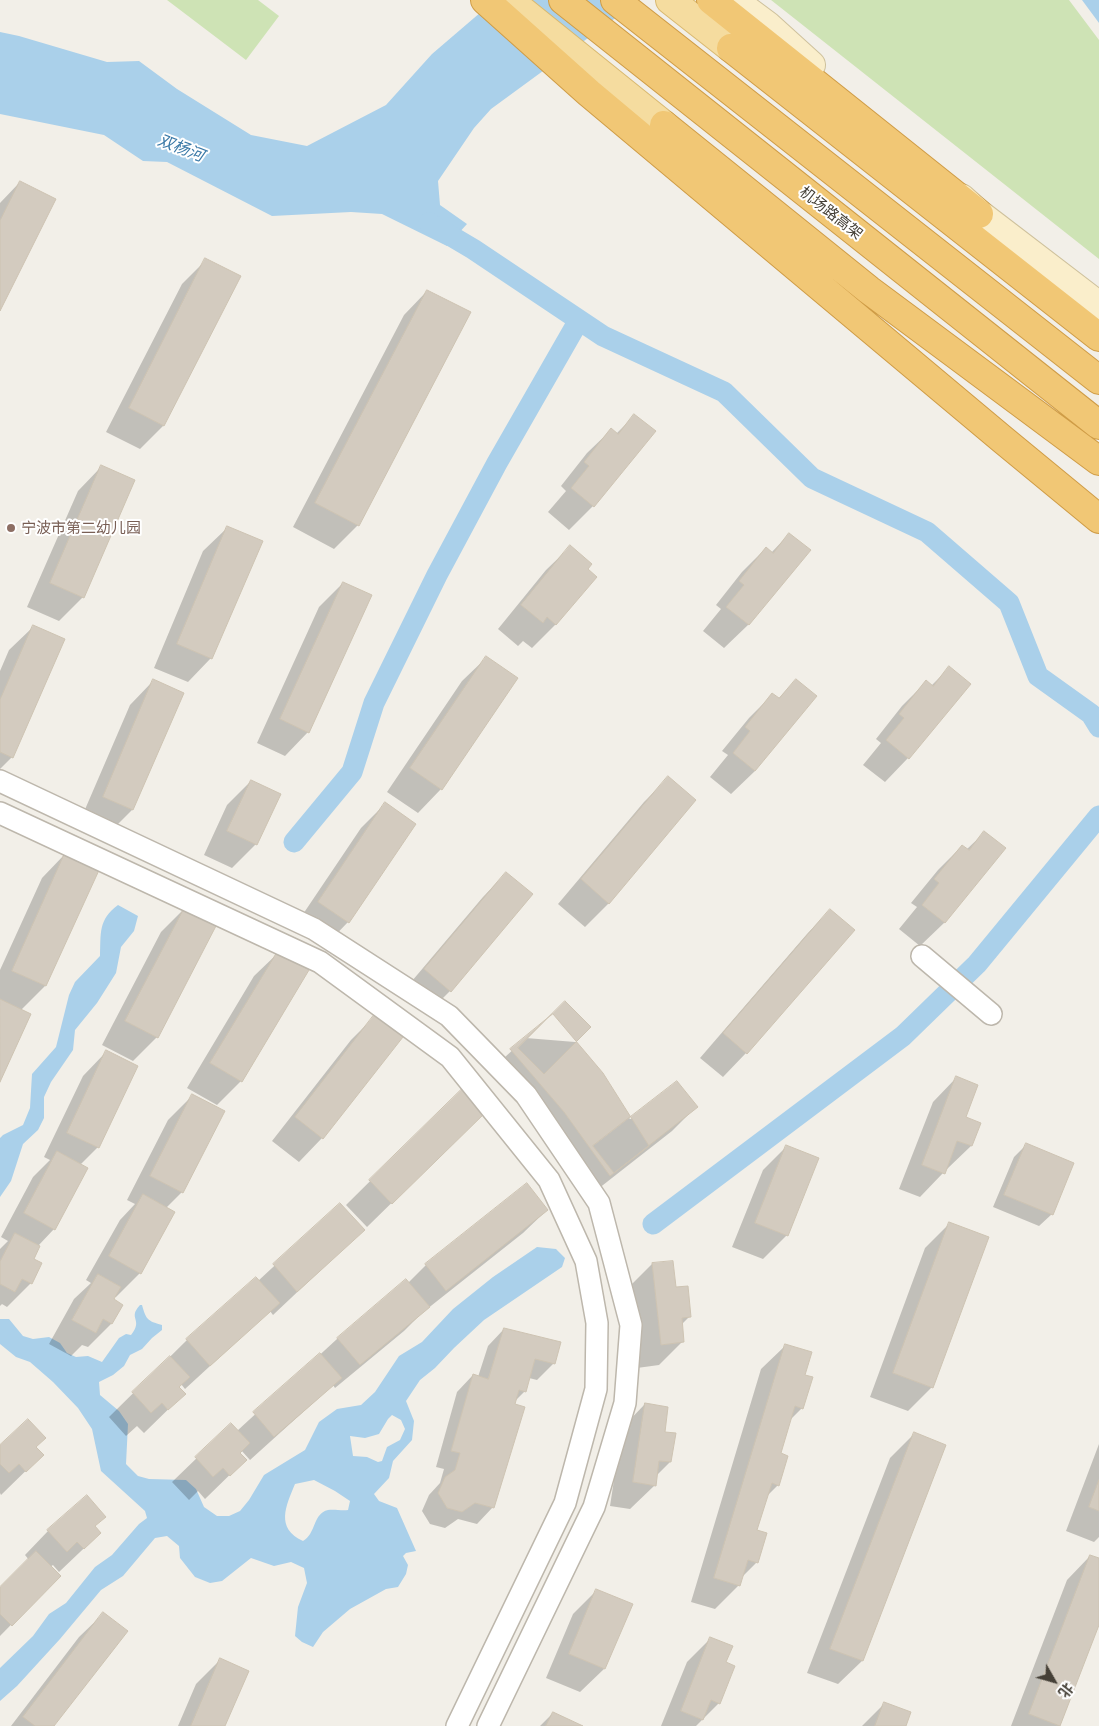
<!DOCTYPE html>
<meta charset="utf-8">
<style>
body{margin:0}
#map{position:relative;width:1099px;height:1726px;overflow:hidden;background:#f2efe8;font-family:Commissioner,"Noto Sans SC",sans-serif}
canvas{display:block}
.north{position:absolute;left:1029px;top:1656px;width:50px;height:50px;-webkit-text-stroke:4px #fff;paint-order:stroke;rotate:128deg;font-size:14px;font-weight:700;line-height:20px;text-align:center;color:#454037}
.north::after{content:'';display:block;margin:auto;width:18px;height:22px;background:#454037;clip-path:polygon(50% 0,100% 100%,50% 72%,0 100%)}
</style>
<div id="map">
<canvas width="1099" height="1726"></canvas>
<div class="north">北</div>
</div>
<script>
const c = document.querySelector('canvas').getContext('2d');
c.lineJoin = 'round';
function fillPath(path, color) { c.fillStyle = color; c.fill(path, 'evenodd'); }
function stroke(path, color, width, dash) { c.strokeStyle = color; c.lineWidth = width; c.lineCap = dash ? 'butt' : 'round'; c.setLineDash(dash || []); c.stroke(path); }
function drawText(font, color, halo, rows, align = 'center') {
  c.font = font + ' Commissioner,"Noto Sans SC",sans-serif'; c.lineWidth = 4; c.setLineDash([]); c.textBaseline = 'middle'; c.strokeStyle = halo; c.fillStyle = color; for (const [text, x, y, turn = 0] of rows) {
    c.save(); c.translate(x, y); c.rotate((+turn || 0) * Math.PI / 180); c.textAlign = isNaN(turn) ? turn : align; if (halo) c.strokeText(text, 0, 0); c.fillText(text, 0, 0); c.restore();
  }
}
fillPath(new Path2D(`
 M167,0H258L279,16L246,60Z
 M771,0H1069L1099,40V259Z`), '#cee3b5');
fillPath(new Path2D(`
 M495,0H640L491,109L474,128L438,181L440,205L467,224L447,246L382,214L351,212L272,216L167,162L143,161L104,135L0,114V32L19,36L107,62L139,61L177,89L251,135L307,146L386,105L432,54Z
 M1082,0H1099V23Z
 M118,905L138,916L134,931L121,947L116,973L97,1003L75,1030L73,1050L51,1082L44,1097V1118L38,1130L23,1144L11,1181L0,1197V1138L3,1135L23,1125L30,1108L32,1074L56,1047L69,995L75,982L100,956C101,933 98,920 118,905Z
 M537,1247L556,1249L565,1258L562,1267L484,1320L454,1348L435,1368L420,1380L406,1401L414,1421L412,1440L393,1461L389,1478L374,1494L379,1501L397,1508L416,1551L406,1553L403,1556L408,1565L406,1574L398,1587L386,1589L350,1609L323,1632L313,1647L302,1642L295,1636L298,1607L307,1583L304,1568L291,1562L274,1566L251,1558L222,1581L210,1583L195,1577L180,1558L179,1546L167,1536L155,1538L123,1576L101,1590L60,1639L17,1686L0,1701V1668L33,1636L49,1614L66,1603L95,1567L112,1555L139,1524L147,1518L145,1511L101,1471L92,1429L78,1408L53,1382L30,1362L16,1357L0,1344V1319H9L23,1336L33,1339L49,1337L60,1343L67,1353L76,1357L88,1356L102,1362L119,1338L126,1334L131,1335C144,1319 127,1319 140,1305H142C146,1319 147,1321 162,1325V1330L152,1338L142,1349L130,1355L124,1366L113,1375L99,1382L100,1395L119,1411L128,1424L126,1464L138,1476L149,1479L186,1480L196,1489L204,1507L217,1516H229L240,1511L249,1500L264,1475L305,1450L319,1422L337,1409L361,1405L375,1392L399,1356L422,1342L453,1309L493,1277ZM392,1415L401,1420L405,1429L400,1440L387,1447L382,1461L378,1462L367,1457L353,1456L350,1436L365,1438L379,1434L388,1419ZM314,1480L335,1491L350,1501L348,1510C342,1511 334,1509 328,1510C313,1513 316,1534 303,1541C275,1528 286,1506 295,1484Z`), '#aad0ea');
fillPath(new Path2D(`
 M20,182L0,308V203Z
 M206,260L163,426L140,449L106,432L182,284Z
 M427,291L358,525L334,549L293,527L404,315Z
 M634,416L593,506L569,530L548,512L566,491L561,486L587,453L611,430L616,434Z
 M101,467L83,597L59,621L27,607L78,491Z
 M227,528L211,658L188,682L154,668L203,551Z
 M789,534L809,550L748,625L724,648L703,631L721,609L716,605L742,572L766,548L771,553Z
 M570,547L586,570L595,577L555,625L532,648L523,641L518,646L498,629L546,570Z
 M343,583L308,732L285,756L257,743L319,607Z
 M33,627L12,757L0,769V671L9,650Z
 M486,658L441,789L418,813L387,792L462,681Z
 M949,668L908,758L885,782L863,765L881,743L876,739L902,706L926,682L931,686Z
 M153,681L182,693L132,810L108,834L80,821L130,705Z
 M796,681L755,771L731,794L710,777L728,755L722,751L749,718L772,695L778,699Z
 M668,778L609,903L585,927L558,904L644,802Z
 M251,781L256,844L232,868L204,855L227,805Z
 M385,804L348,922L325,946L295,926L361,828Z
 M985,832L1004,848L944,923L920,946L899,929L917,907L911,903L938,870L962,846L966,850Z
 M65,854L98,868L45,986L21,1010L0,1079V970L42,878Z
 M506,873L450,991L426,1015L401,994L483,897Z
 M185,908L157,1037L133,1061L102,1045L161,932Z
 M830,910L746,1053L723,1077L700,1058L807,934Z
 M278,953L241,1081L217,1105L187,1088L254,976Z
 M375,1016L322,1138L299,1162L272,1141L351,1040Z
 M526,1038L575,1042L630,1119L696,1107L672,1131L589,1196L494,1067Z
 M106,1052L98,1147L80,1165L54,1229L38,1246L32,1259L31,1283L7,1307L2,1304L0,1306V1249L8,1241L1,1237L33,1177L50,1160L44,1157L83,1076Z
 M956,1078L964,1118L979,1123L971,1146L947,1169H945L943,1173L920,1197L899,1189L933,1102Z
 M462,1090L460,1136L367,1227L346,1205Z
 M192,1096L182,1192L166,1208L140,1273L116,1297L115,1296L112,1300L111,1324L88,1347L82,1345L71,1356L49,1344L74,1299L91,1283L86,1280L120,1220L135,1204L127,1200L168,1120Z
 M1026,1145L1052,1214L1039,1226L993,1207L1014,1157Z
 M787,1146V1235L763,1259L732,1247L763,1170Z
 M340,1205L363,1230L273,1315L270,1311L185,1389L181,1384L178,1387L184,1394L144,1433L137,1426L126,1436L109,1417L187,1340L256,1279L258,1281Z
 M547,1210L523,1233L422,1313L404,1331L335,1388L333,1385L250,1460L241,1450L238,1453L245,1460L205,1499L198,1491L189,1500L172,1482L231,1425L237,1431L337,1339L406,1281L408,1283L426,1265Z
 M949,1224L932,1387L908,1411L870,1397L925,1248Z
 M672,1262L675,1289L690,1316L681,1325L683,1341L659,1365L637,1368L628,1288L652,1264Z
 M504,1329L554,1363L537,1380L529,1378L525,1391L514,1402L493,1507L477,1524L458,1519L445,1528L430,1524L422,1511L429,1495L440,1483L444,1469L436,1467L457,1392L473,1375L478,1377L488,1346Z
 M785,1346L804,1376L802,1408L789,1421L779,1454L778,1485L766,1497L756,1531V1563L742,1577L739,1585L715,1609L691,1602L761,1369Z
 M645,1404L663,1433L670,1462L656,1476L654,1486L630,1509L610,1506L622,1428Z
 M914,1434L944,1446L862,1661L838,1684L807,1673L890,1458Z
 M1099,1444V1537L1094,1542L1066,1531Z
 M0,1446L35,1447L42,1455L1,1495L0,1493Z
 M94,1527L100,1533L59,1572L53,1565L50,1567L59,1576L0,1636V1589L29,1560L25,1555L48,1531Z
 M1090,1556L1099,1559V1621L1060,1726H1011L1067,1580Z
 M597,1590L604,1669L580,1692L546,1678L573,1614Z
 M103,1614L53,1726H11L79,1637Z
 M711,1638L725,1663L719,1703L696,1726H661L687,1662Z
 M220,1660L224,1726H178L196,1684Z
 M885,1703L904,1726H862Z
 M553,1713L580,1726H540Z`), '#0003');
stroke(new Path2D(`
 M429,223L473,249L603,336L724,392L812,478L927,532L1009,603L1038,676L1091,714L1099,727
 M294,842L352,772L374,703L437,575L497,463L579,320
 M653,1224L903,1036L977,964L1099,816`), '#aad0ea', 21);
const building = new Path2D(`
 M20,181L56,199L0,311V221Z
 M205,258L241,276L164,426L129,408Z
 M427,290L471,312L359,526L315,503Z
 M634,414L656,431L594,507L571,488L589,466L584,462L611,428L618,434Z
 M101,465L135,480L84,598L50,583Z
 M227,526L263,541L212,659L177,644Z
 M789,533L811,550L749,625L726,607L744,585L739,581L766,547L773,553Z
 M570,545L592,564L588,569L597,577L556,625L547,617L543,623L521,605Z
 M343,582L372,595L309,733L280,719Z
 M33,625L65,639L13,758L0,752V700Z
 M486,656L518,678L442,790L410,768Z
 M949,666L971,684L909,759L886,740L904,718L899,714L926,680L933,686Z
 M153,679L184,693L133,810L103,797Z
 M796,679L817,696L755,771L733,753L750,731L745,727L772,693L779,698Z
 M668,776L696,800L609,904L581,879Z
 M251,780L281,794L257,845L227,831Z
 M385,802L416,824L349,923L318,902Z
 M984,831L1006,848L945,923L922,905L939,883L934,879L962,845L969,850Z
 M65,853L100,868L46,986L12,971Z
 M506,872L533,894L451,992L424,969Z
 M185,907L217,924L158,1038L125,1021Z
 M830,909L855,930L747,1054L723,1033Z
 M278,951L309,970L242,1082L210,1063Z
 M0,999L31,1014L0,1082Z
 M565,1001L591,1027L544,1074L518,1048Z
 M553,1014L603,1073L649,1146L610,1176L564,1112L510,1049Z
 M374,1015L403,1037L323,1139L295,1117Z
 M106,1050L138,1066L99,1148L67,1133Z
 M956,1076L978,1085L966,1117L981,1123L972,1146L957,1141L945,1174L922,1165Z
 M677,1081L698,1107L614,1173L593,1146Z
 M462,1089L485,1113L392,1204L369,1180Z
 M192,1094L225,1111L183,1193L150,1176Z
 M1026,1143L1074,1163L1053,1215L1004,1195Z
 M786,1145L819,1158L788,1236L755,1223Z
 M57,1151L88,1168L55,1230L24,1213Z
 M527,1183L548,1210L446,1291L425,1264Z
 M143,1194L175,1212L141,1274L109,1256Z
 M340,1203L365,1230L297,1292L273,1264Z
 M949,1222L989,1237L933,1388L893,1373Z
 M15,1233L40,1246L34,1259L42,1263L32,1284L22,1279L15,1292L0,1284V1262Z
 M673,1261L676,1287L688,1286L691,1317L682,1318L684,1342L661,1345L652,1263Z
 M98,1274L121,1287L114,1299L123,1305L112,1324L103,1319L96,1333L72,1320Z
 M256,1277L280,1303L210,1366L186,1339Z
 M406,1279L430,1307L360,1365L337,1338Z
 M504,1328L561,1342L555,1364L535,1359L526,1392L519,1390L515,1404L525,1407L494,1508L475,1503L462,1512L447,1508L438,1493L445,1477L455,1470L460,1453L451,1451L473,1374L488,1379Z
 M785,1344L812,1352L805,1375L813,1377L803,1409L795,1406L781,1453L788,1456L779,1486L772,1483L757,1530L767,1533L758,1563L748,1560L740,1586L714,1578Z
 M320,1353L342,1378L274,1437L253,1412Z
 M170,1356L190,1377L179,1387L186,1394L168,1410L162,1403L151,1413L132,1392Z
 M645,1403L668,1407L665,1432L676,1433L671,1462L659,1461L656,1486L633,1482Z
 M28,1419L46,1438L36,1447L44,1455L26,1472L19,1464L9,1473L0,1464V1445Z
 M231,1423L250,1443L240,1453L247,1460L230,1476L223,1468L213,1477L195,1457Z
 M914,1432L946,1445L863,1661L830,1649Z
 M1099,1480V1511L1089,1507Z
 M87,1495L106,1517L95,1526L101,1533L84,1549L77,1542L67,1552L47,1530Z
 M36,1551L61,1576L12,1626L0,1614V1587Z
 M1090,1555L1099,1558V1625L1060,1726L1029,1714Z
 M596,1589L633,1604L605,1669L569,1654Z
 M103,1612L128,1631L54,1726H35L23,1717Z
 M710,1637L733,1646L726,1662L735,1666L720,1704L711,1700L703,1720L681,1711Z
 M220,1658L249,1671L225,1726H191Z
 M884,1702L911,1712L906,1726H875Z
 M553,1712L583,1726H546Z`);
fillPath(building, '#d3cbbf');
stroke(building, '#cdc3b2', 1);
const street = new Path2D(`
 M0,781L314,929L449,1016L526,1095L599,1203L631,1325L625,1403L594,1507L488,1726
 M0,813L320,962L450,1057L549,1180L586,1261L597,1323L596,1389L565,1503L457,1726
 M922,956L991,1014`);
const secondary = new Path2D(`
 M733,0L768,26L811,65
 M961,198L979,214L1099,306`);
const primary = new Path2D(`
 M509,0L664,125
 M670,0L731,48`);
const highway = new Path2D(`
 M485,0L589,93L1002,439L1099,519
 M563,0L1099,425
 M615,0L1099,380
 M711,0L979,214
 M731,48L1099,337
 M664,125L869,290L1099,461`);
stroke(street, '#bdb7ac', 24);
stroke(secondary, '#cec19c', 30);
stroke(primary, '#d9b970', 30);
stroke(highway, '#cf9c46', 30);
stroke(street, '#fff', 21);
stroke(secondary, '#faeecb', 28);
stroke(primary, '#f5dc9f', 28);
stroke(highway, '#f1c775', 28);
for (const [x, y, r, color] of [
 [11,528,5,"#8d6e63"]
]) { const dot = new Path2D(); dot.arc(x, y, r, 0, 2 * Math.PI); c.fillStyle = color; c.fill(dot); stroke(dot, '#fff', 2); }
drawText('15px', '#454037', '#fff', [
 ["机场路高架",831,213,38]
]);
drawText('15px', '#785e54', '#fff', [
 ["宁波市第二幼儿园",21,528]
], 'left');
drawText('italic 16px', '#3a79a7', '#fff', [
 ["双杨河",181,148,21]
]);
</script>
